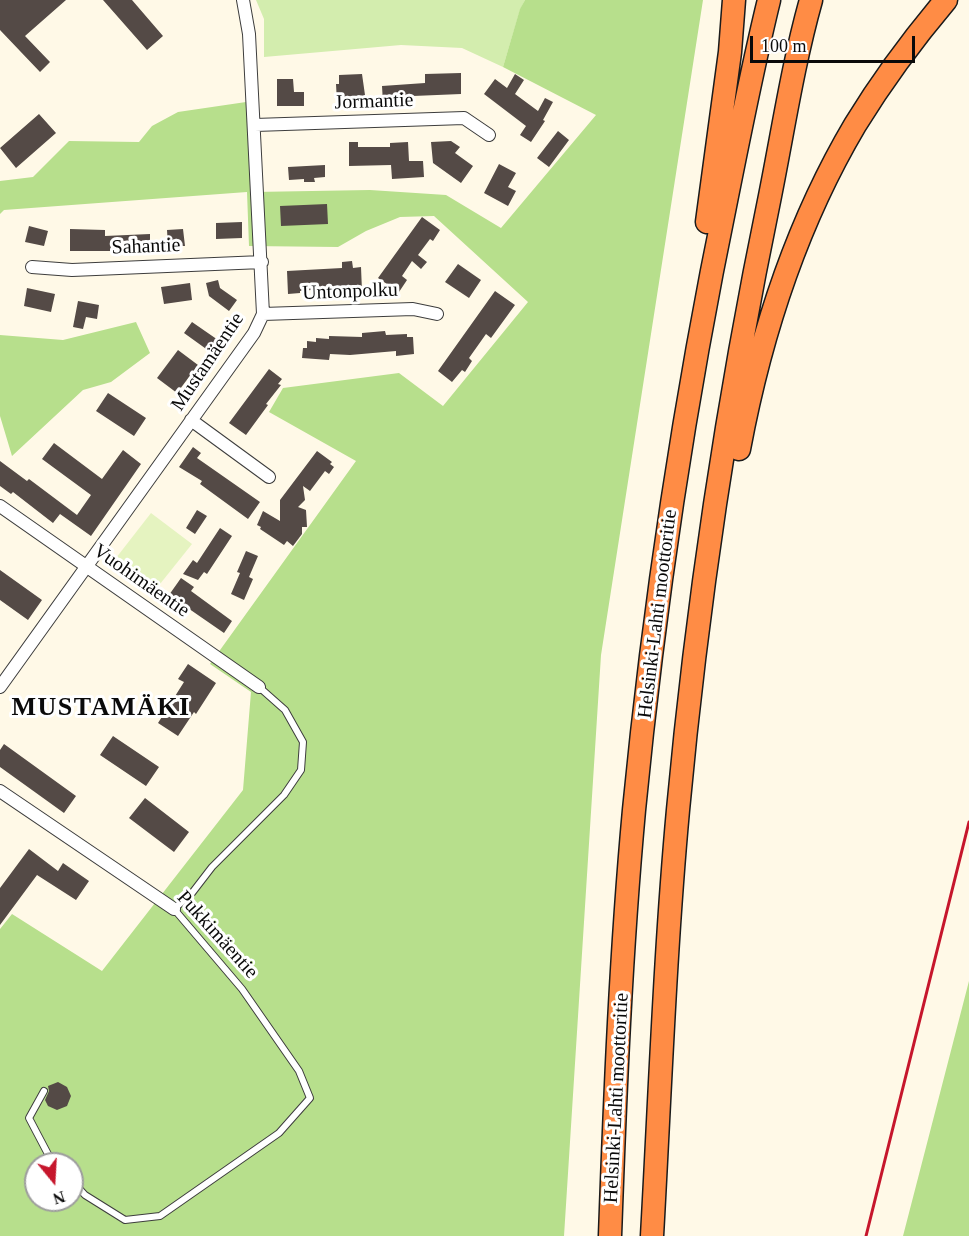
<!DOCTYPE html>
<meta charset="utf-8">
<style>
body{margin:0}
#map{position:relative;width:969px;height:1236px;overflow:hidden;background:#fff9e7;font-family:Georgia,serif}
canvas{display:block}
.north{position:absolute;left:24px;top:1152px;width:60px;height:60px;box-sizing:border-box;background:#fff;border:2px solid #9d9d9d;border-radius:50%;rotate:162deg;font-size:16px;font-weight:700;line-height:24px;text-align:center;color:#0a0a0a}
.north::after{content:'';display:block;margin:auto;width:21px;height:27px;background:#c6162c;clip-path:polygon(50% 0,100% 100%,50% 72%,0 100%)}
.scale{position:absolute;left:750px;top:36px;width:165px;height:27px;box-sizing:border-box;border:3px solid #0a0a0a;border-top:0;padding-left:8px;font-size:18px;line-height:21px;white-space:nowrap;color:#0a0a0a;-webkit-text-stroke:4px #fff;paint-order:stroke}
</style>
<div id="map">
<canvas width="969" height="1236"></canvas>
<div class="north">N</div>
<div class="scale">100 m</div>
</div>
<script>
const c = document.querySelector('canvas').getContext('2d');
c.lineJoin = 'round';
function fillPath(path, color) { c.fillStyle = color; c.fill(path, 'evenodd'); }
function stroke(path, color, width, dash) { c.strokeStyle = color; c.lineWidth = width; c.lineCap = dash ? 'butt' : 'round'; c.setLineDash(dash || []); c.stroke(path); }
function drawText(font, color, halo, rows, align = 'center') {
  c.font = font + ' Georgia,serif'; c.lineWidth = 6; c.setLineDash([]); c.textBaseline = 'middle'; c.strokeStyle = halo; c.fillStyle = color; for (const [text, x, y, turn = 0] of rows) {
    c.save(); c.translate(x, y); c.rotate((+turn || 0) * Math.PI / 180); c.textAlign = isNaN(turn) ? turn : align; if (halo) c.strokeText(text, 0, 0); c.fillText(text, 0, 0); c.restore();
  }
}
fillPath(new Path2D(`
 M256,0H525L520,10L503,67L462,48L401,45L264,57V19Z`), '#d3edae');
fillPath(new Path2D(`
 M525,0H703L601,655L564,1236H0V929L12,914L102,971L243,790L251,692L210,664L356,461L269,412L283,388L399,373L443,406L528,302L434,216L400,217L366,231L338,247L249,246L247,192L4,210L0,214V181L33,177L69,141L139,142L152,126L178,112L246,102L254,192L370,190L446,195L501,228L596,115L503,67L520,9ZM36,1164H72V1200H36Z
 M136,322L150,353L111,382L83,390L12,456L0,416V335L63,340Z
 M969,981V1236H903Z`), '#b7df8c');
fillPath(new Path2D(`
 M151,513L192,544L156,589L116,558Z`), '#e5f3c0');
fillPath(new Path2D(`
 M0,0H66L25,36L50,62L40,72L0,30Z
 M103,0H132L163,36L147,50Z
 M461,73V94L413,96L414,101L383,103L382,86L425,83V74Z
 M362,74L366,102L337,103L336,84H339V75Z
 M515,74L524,80L515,94L538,111L545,98L553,102L543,120L545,121L531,142L520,135L526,126L484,94L495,79L507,88Z
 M277,79H293L294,92H304V106H277Z
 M39,114L56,133L16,168L0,148Z
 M558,131L569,140L549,167L537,158Z
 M451,141L460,147L455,153L473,166L461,183L433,163L431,142Z
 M349,142H358V147H390V143L408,142L409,161H423L424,177L392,179L391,165L349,166Z
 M499,164L516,173L508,187L516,191L508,206L484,193Z
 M325,165V177L314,178L315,182H304V179L289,180L288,167Z
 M327,204L328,224L281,226L280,206Z
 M422,217L440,230L433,241L430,239L418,255L427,262L421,269L412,261L402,276L407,280L399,292L378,278Z
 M242,222V238L216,239V223Z
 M29,226L48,231L44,246L25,242Z
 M70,229L105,230V236L150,234V251H70Z
 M183,229L185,246H168L167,230Z
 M352,261L353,268L361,267L362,291L347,292L346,287L300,291V293L288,294L287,271L342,268V262Z
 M458,264L481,280L469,298L445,282Z
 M218,280L220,288L237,300L229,311L209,296L206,283Z
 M190,283L192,300L164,304L161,287Z
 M27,288L55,294L51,312L24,306Z
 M495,291L515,305L491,338L486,334L469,358L472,361L465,372L462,370L452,382L438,371Z
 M78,301L99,305L97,319L86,317L83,329L73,327Z
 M192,322L218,340L209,351L184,333Z
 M385,331L386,335L407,334V337H413L414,354L396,356V351L350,355L330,354L329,360L302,358L303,348H307V341L316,342V338L329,339V336L362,337V333Z
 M178,350L198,365L177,393L157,378Z
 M269,369L282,379L278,384L281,385L266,404L268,405L246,435L229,423Z
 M108,393L146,418L134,436L96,411Z
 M54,443L102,479L123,450L141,464L91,536L60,514L53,523L13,492L11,494L0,486V461L27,481L29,479L77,515L91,495L42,459Z
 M193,447L201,453L197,458L260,502L248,519L200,484L202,481L179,467Z
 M317,451L332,462L330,464L334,467L329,474L325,471L310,491L303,486L305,500L298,507L306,510L307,527H302V534L293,546L287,541L284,545L260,529L261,527L257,525L263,511L280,521V500Z
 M197,510L207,516L195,534L186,528Z
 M220,528L232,536L207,574L204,572L198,580L183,574L193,560L197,563Z
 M246,551L258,556L249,577L253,579L244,600L231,594L240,573L237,572Z
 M0,570L42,600L28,620L0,600Z
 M181,578L194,587L191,591L232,621L224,633L169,595Z
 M188,664L216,683L196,714L194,712L178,736L158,723L184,682L178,679Z
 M113,736L159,767L146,786L100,755Z
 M4,744L76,796L64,813L0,767V750Z
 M145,798L189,832L174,852L129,818Z
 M29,849L58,871L63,863L89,881L76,900L37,875L0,925V888Z
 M58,1082L67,1087L71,1096L67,1106L57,1110L48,1106L45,1100L49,1091L48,1086Z`), '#544a46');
const service = new Path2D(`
 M44,1091L29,1118L49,1156L56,1164
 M72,1181L85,1195L125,1220L160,1216L279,1133L310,1098L299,1071L242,989L174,909L192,893L212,867L284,795L301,770L303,742L285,710L259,687`);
const minor = new Path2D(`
 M255,125L464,118L489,135
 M32,267L72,270L262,262
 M263,314L413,309L437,314
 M191,420L269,477
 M0,506L259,687
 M0,687L254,333L263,314L249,34L243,0
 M0,791L174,909`);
const motorway = new Path2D(`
 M707,222L730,52L734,0
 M739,449C760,337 797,223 855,125C882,81 913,39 946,0
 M610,1236C615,1094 621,952 634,810C654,604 685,399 727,196C740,131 753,65 769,0
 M652,1236C660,1094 665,952 678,810C697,604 728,399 770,196C783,131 793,64 811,0`);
stroke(service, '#3d3d3d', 8);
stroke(minor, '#3d3d3d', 14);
stroke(motorway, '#1b1b1b', 25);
stroke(service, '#fff', 6);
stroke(minor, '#fff', 12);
stroke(motorway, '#ff8c45', 22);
stroke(new Path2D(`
 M866,1236L969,822`), '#c6162c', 3);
drawText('20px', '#0a0a0a', '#fff', [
 ["Jormantie",374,102,-2],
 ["Sahantie",146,247,-2],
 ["Untonpolku",350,292,-2],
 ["Mustamäentie",208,362,-56],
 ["Vuohimäentie",141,581,35],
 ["Helsinki-Lahti moottoritie",658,614,-83],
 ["Pukkimäentie",217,935,48],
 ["Helsinki-Lahti moottoritie",617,1098,-87]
]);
c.letterSpacing = '1.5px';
drawText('bold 26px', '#0a0a0a', '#fff', [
 ["MUSTAMÄKI",101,708]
]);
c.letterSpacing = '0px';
</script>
